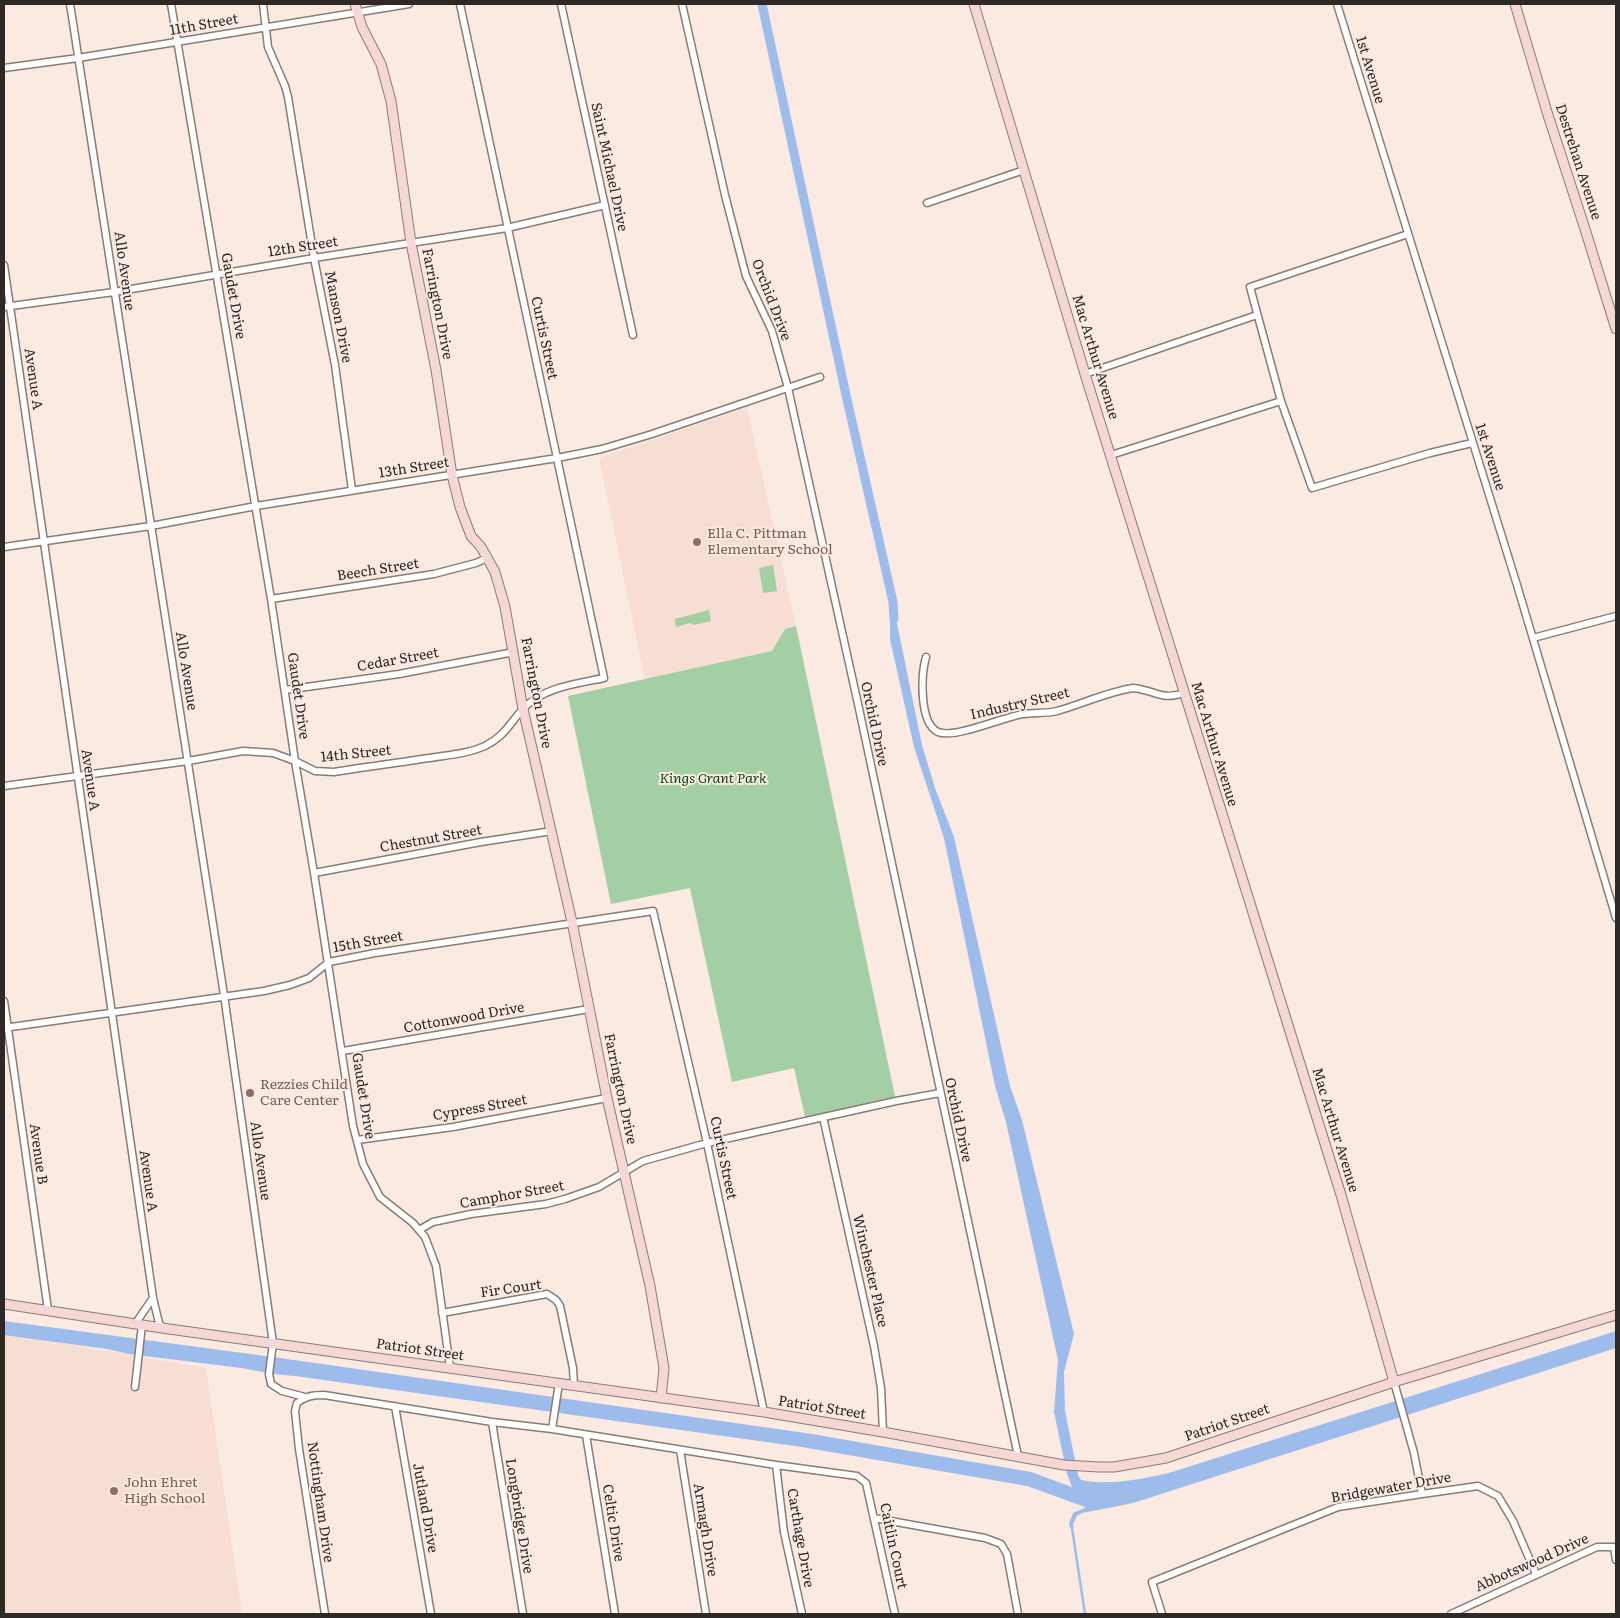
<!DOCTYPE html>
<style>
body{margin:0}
#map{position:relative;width:1620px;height:1618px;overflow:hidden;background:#faeae2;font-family:Literata,serif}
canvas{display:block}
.frame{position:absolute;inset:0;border:5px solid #2f2926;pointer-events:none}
</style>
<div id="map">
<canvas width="1620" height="1618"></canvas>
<div class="frame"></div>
</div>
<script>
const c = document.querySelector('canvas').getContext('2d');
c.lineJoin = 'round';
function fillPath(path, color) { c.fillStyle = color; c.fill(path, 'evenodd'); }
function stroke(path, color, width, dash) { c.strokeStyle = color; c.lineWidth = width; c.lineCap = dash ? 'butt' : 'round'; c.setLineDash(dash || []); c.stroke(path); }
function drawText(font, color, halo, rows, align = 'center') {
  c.font = font + ' Literata,serif'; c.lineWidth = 4; c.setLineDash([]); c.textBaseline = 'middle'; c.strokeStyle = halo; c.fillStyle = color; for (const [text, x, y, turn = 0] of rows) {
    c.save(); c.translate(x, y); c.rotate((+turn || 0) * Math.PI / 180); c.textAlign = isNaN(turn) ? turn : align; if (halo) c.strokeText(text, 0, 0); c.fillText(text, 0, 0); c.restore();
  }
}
fillPath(new Path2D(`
 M747,408L796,626L785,629L772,651L645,680L599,458Z
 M4,1333L206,1368L242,1614H4Z`), '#f6ded2');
fillPath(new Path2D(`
 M773,565L777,591L763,593L759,568Z
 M709,610L711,621L694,625L690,623L676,627L675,619Z
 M796,626L896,1101L806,1121L794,1068L732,1082L690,888L611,904L568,696L772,651L785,629Z`), '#a4cfa5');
fillPath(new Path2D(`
 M890,609H894L922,745L935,788L954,837L1010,1086L1022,1120L1074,1334L1064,1372L1065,1411L1078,1475L1081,1480C1109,1486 1144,1479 1172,1472L1616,1331V1348L1133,1503L1082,1513L1077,1516L1073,1524L1074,1527L1070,1528L1069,1524L1073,1513L1085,1508V1507L1027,1486L802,1447L295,1376L274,1374L241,1368L129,1354L107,1349L4,1335V1321L280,1358L812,1434L1031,1472L1072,1487L1067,1474L1054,1412L1058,1360L1006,1122L995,1086L944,838L914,747L890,639Z`), '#9dbcec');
stroke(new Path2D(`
 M1072,1528L1085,1614`), '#9dbcec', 2.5);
stroke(new Path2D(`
 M762,4L846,395L893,602L894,619`), '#9dbcec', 9);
const street = new Path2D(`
 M70,4L224,995L273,1343L269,1374L271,1384L282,1391L305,1397
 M171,4L271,599L295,761L314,873L353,1126L363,1164L380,1197L413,1223L425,1237L436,1266L450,1367
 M263,4L268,47L285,86L288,97L314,258L335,365L352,490
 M561,4L633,335
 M682,4L725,195L746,276L772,331L788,388L858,704L1018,1456
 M1337,4L1517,585L1616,918
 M4,68L78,58L409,4
 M927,203L1024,170
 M1408,234L1250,287L1281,401L1312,488L1430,453L1472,443
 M4,265L153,1298L159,1323L162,1328
 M4,307L114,292L314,258L507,228L605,205
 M1085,374L1257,315
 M1111,455L1281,401
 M4,547L151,526L256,506L557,458L602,449L652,434L820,377
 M271,599L434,574L476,563L487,558
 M1533,638L1616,616
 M926,657C921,675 919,723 938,732C955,739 1003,717 1023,714C1034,712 1046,714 1057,711C1082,704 1107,692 1133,688C1138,688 1143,690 1148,691C1163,696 1169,698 1184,693
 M285,690L399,674L514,652
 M4,786L188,761L243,751L273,753L295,761L315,771L334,772C365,767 397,763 429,758C448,755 467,754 485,746C505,736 509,724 523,709C543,687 576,684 604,678L460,4
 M314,873L481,842L552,831
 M4,1001L48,1310
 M4,1028L264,991L290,985L309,978L329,962L375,953L653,911L707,1143L764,1412
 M343,1051L589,1009
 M823,1117L874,1346L881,1388L883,1432
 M357,1140L453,1127L607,1098
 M419,1230L433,1222L471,1214L546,1204L565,1199L599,1187L643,1161L707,1143L896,1101L940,1093
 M442,1313L547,1294L556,1300L560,1306L573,1368L574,1385
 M135,1324L153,1298
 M1394,1382L1414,1453L1422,1494
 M135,1387L142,1325
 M395,1406L431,1614
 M492,1422L523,1614
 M552,1429L559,1383
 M586,1435L615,1614
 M680,1450L706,1614
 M776,1465L784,1532L802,1614
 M874,1518L985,1538L1001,1544L1007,1554L1018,1614
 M325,1614L299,1449L295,1411L297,1403C306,1396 313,1395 324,1395L492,1422L552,1429L776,1465L857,1476L866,1483L895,1614
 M1162,1614L1152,1582L1338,1507L1422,1494L1478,1486L1498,1496L1513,1521L1536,1574
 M1451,1614L1597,1547H1614L1616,1560`);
const secondary = new Path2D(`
 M355,4L362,27L381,64L391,101L411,243L436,370L452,475L460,507L471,536L481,547L495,572L505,607L523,709L572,922L607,1098L650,1286L664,1368L661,1398
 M974,4L1085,374L1341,1195L1394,1382
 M1515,4L1547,112L1585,229L1616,329
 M4,1304L162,1328L764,1412L883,1432L1064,1465L1099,1467H1114L1166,1458L1394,1382L1616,1315`);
stroke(street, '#8a7b74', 9);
stroke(secondary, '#8a7b74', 11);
stroke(street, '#fff', 6);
stroke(secondary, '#f5d7d5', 9);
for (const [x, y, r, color] of [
 [697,542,5,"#8d6e63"],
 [250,1093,5,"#8d6e63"],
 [114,1491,5,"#8d6e63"]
]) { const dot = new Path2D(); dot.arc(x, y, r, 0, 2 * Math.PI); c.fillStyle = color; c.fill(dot); stroke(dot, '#faeae2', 2); }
drawText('14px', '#2f2926', '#faeae2', [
 ["11th Street",204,25,-10],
 ["1st Avenue",1370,70,73],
 ["Destrehan Avenue",1578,162,72],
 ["Saint Michael Drive",609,167,78],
 ["12th Street",303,247,-9],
 ["Allo Avenue",124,271,82],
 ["Gaudet Drive",233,296,80],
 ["Orchid Drive",771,300,69],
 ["Farrington Drive",437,304,79],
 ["Manson Drive",338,317,79],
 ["Curtis Street",544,338,78],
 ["Mac Arthur Avenue",1095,357,73],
 ["Avenue A",33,379,82],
 ["1st Avenue",1490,457,72],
 ["13th Street",414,468,-9],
 ["Beech Street",378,570,-9],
 ["Cedar Street",398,660,-10],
 ["Allo Avenue",186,671,81],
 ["Farrington Drive",536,693,79],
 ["Gaudet Drive",298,696,82],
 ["Industry Street",1020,704,-13],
 ["Orchid Drive",874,724,78],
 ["Mac Arthur Avenue",1214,744,73],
 ["14th Street",356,754,-6],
 ["Avenue A",90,780,82],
 ["Chestnut Street",431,839,-10],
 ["15th Street",368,942,-10],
 ["Cottonwood Drive",464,1018,-10],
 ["Farrington Drive",620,1089,78],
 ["Gaudet Drive",363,1096,81],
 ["Cypress Street",480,1108,-10],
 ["Orchid Drive",958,1120,78],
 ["Mac Arthur Avenue",1335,1130,73],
 ["Avenue B",38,1154,82],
 ["Curtis Street",723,1158,78],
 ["Allo Avenue",260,1161,82],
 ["Avenue A",148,1181,82],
 ["Camphor Street",512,1195,-10],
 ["Winchester Place",870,1271,77],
 ["Fir Court",511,1289,-8],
 ["Patriot Street",420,1350,8],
 ["Patriot Street",822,1408,9],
 ["Patriot Street",1227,1423,-19],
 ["Bridgewater Drive",1391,1488,-10],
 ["Nottingham Drive",320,1502,82],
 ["Jutland Drive",425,1508,80],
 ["Longbridge Drive",519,1516,81],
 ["Celtic Drive",613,1523,81],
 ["Armagh Drive",705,1530,81],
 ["Carthage Drive",800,1538,80],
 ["Caitlin Court",893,1546,78],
 ["Abbotswood Drive",1532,1563,-24]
]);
drawText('14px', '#785e54', '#faeae2', [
 ["Ella C. Pittman",707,534],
 ["Elementary School",707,550],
 ["Rezzies Child",260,1085],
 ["Care Center",260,1101],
 ["John Ehret",124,1483],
 ["High School",124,1499]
], 'left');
drawText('italic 14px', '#094b15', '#faeae2', [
 ["Kings Grant Park",713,779]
]);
</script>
